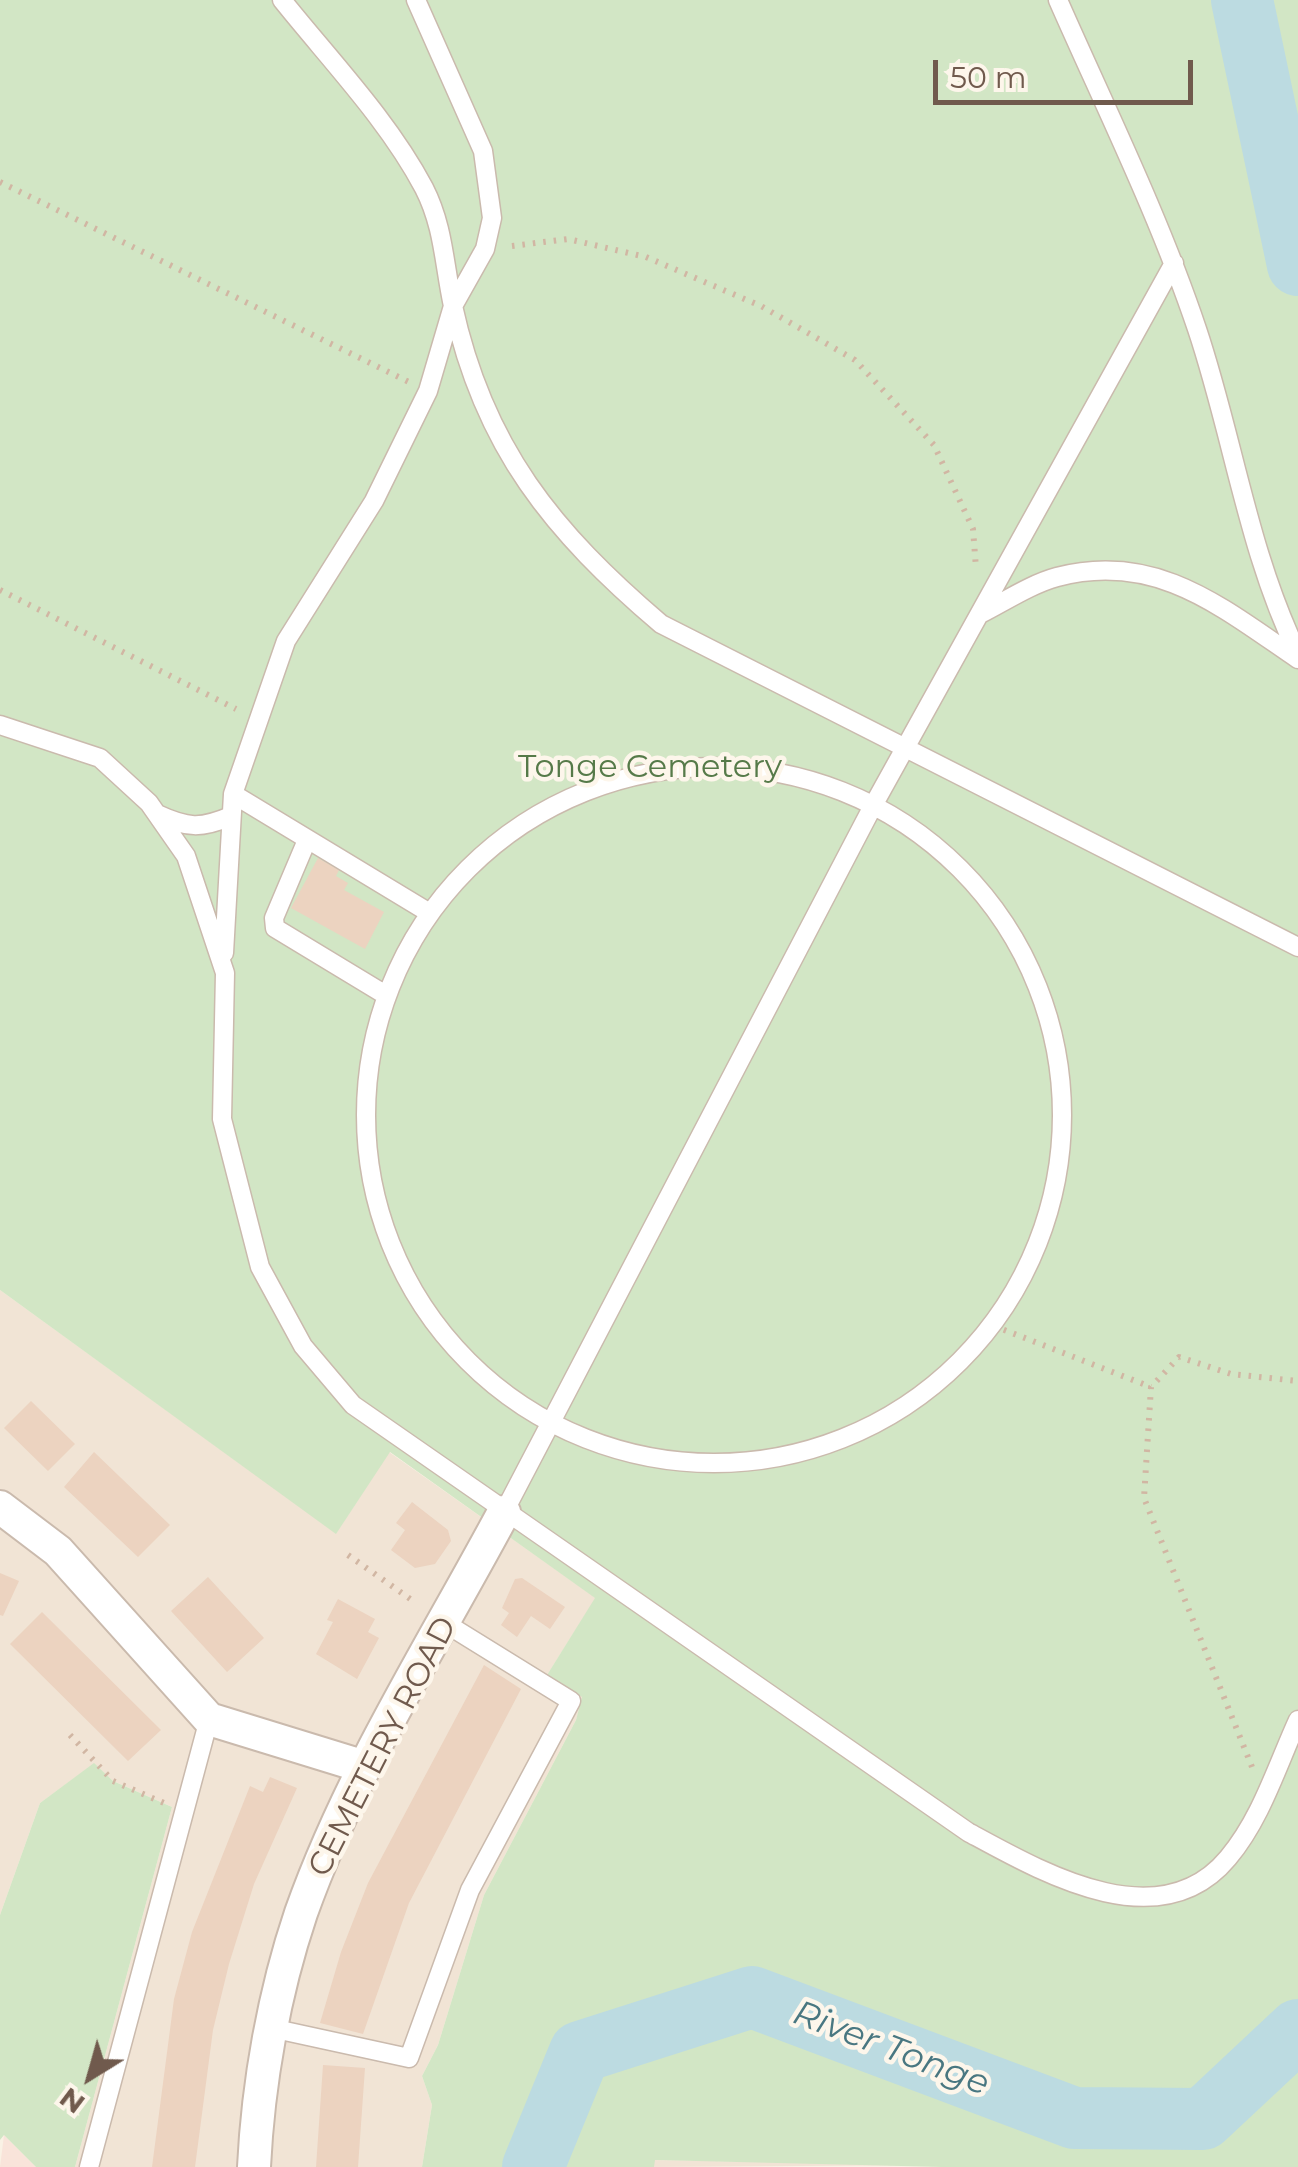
<!DOCTYPE html>
<style>
body{margin:0}
#map{position:relative;width:1298px;height:2167px;overflow:hidden;background:#faf2e5;font-family:Montserrat,sans-serif}
canvas{display:block}
.north{position:absolute;left:40px;top:2027px;width:100px;height:100px;-webkit-text-stroke:8px #fdf6eb;paint-order:stroke;rotate:217deg;font-size:28px;font-weight:700;line-height:40px;text-align:center;color:#705a4d}
.north::after{content:'';display:block;margin:auto;width:35px;height:45px;background:#705a4d;clip-path:polygon(50% 0,100% 100%,50% 72%,0 100%)}
.scale{position:absolute;left:933px;top:60px;width:260px;height:45px;box-sizing:border-box;border:5px solid #705a4d;border-top:0;padding-left:12px;font-size:30px;line-height:35px;white-space:nowrap;color:#705a4d;-webkit-text-stroke:8px #fdf6eb;paint-order:stroke}
</style>
<div id="map">
<canvas width="1298" height="2167"></canvas>
<div class="north">N</div>
<div class="scale">50 m</div>
</div>
<script>
const c = document.querySelector('canvas').getContext('2d');
c.lineJoin = 'round';
function fillPath(path, color) { c.fillStyle = color; c.fill(path, 'evenodd'); }
function stroke(path, color, width, dash) { c.strokeStyle = color; c.lineWidth = width; c.lineCap = dash ? 'butt' : 'round'; c.setLineDash(dash || []); c.stroke(path); }
function drawText(font, color, halo, rows, align = 'center') {
  c.font = font + ' Montserrat,sans-serif'; c.lineWidth = 9; c.setLineDash([]); c.textBaseline = 'middle'; c.strokeStyle = halo; c.fillStyle = color; for (const [text, x, y, turn = 0] of rows) {
    c.save(); c.translate(x, y); c.rotate((+turn || 0) * Math.PI / 180); c.textAlign = isNaN(turn) ? turn : align; if (halo) c.strokeText(text, 0, 0); c.fillText(text, 0, 0); c.restore();
  }
}
fillPath(new Path2D(`
 M0,1290L336,1533L389,1452L596,1598L547,1675L583,1697L576,1720L484,1895L438,2045L422,2076L432,2105L422,2167H75L172,1807L113,1781L94,1764L40,1803L0,1915Z
 M654,2160L942,2165L654,2167Z`), '#f1e4d5');
fillPath(new Path2D(`
 M4,2135L36,2167H0Z`), '#f9e4da');
fillPath(new Path2D(`
 M0,0H1298V2167H942L655,2160L654,2167H422L432,2105L422,2076L438,2045L484,1895L576,1720L582,1697L547,1675L595,1598L390,1452L336,1534L0,1290Z
 M94,1763L113,1781L172,1807L75,2167H36L4,2135L0,2140V1915L40,1803Z`), '#d2e6c5');
stroke(new Path2D(`
 M1242,0L1298,265
 M533,2167L580,2052L752,1997L1074,2118L1203,2119L1298,2030`), '#bcdbe1', 62);
fillPath(new Path2D(`
 M318,858L339,870L336,876L348,883L344,890L384,912L365,949L291,908Z
 M31,1401L75,1444L48,1471L4,1428Z
 M94,1452L170,1525L138,1557L64,1487Z
 M412,1502L448,1530L451,1541L435,1564L415,1568L391,1550L405,1530L396,1523Z
 M0,1573L19,1581L3,1616L0,1615Z
 M208,1577L264,1638L227,1672L171,1611Z
 M522,1578L565,1607L550,1629L531,1616L517,1637L501,1625L509,1613L502,1608L515,1579Z
 M338,1599L375,1619L368,1632L379,1638L357,1679L316,1654L333,1622L327,1620Z
 M42,1612L161,1730L128,1761L10,1644Z
 M484,1665L521,1689L409,1903L363,2034L320,2023L341,1952L368,1883Z
 M270,1777L297,1788L254,1884L229,1964L213,2030L195,2167H152L174,1999L192,1932L250,1786L263,1792Z
 M323,2065L365,2068L358,2167H316Z`), '#ecd3c0');
const lane = new Path2D(`
 M282,0C330,60 388,120 424,188C444,227 444,265 453,306C484,448 553,532 661,624L1298,947
 M1058,0C1106,109 1159,216 1197,329C1233,436 1248,552 1298,654
 M980,614C1004,602 1031,584 1057,577C1156,551 1221,607 1298,659
 M0,725L100,758L149,803L186,856L225,973L222,1119L260,1267L303,1346L353,1405L968,1832C1040,1871 1159,1941 1228,1858C1261,1819 1277,1766 1298,1720
 M366 1115a348 348 0 1 1 696 0a348 348 0 1 1-696 0Z
 M233,794L428,912
 M157,814C187,828 201,829 231,816
 M307,840L274,918L275,928L384,994
 M224,953L233,794L286,641L374,501L428,391L453,306L485,249L492,218L483,151L416,0
 M504,1512L874,804L1174,263
 M271,2028L409,2058L470,1890L571,1701L445,1623
 M89,2167L209,1719`);
const street = new Path2D(`
 M0,1507L58,1551L209,1719L365,1767
 M254,2167C258,2083 274,1993 301,1913C351,1772 434,1643 504,1512`);
stroke(lane, '#cabaad', 21);
stroke(street, '#cabaad', 36);
stroke(new Path2D(`
 M0,182L409,382
 M512,246L568,239L646,257L761,306L855,360L934,445L973,529L976,568
 M0,590L236,709
 M994,1326L1151,1387
 M348,1555L416,1603
 M70,1735L113,1781L164,1803
 M1252,1767L1144,1498L1151,1387L1179,1357L1231,1374L1298,1381`), '#d1b6a3', 6, [2.5, 8]);
stroke(lane, '#fff', 18);
stroke(street, '#fff', 32);
drawText('32px', '#567a49', '#fdf6eb', [
 ["Tonge Cemetery",650,768]
]);
drawText('32px', '#705a4d', '#fdf6eb', [
 ["CEMETERY ROAD",383,1747,-63]
]);
drawText('italic 35px', '#497781', '#fdf6eb', [
 ["River Tonge",891,2049,21]
]);
</script>
